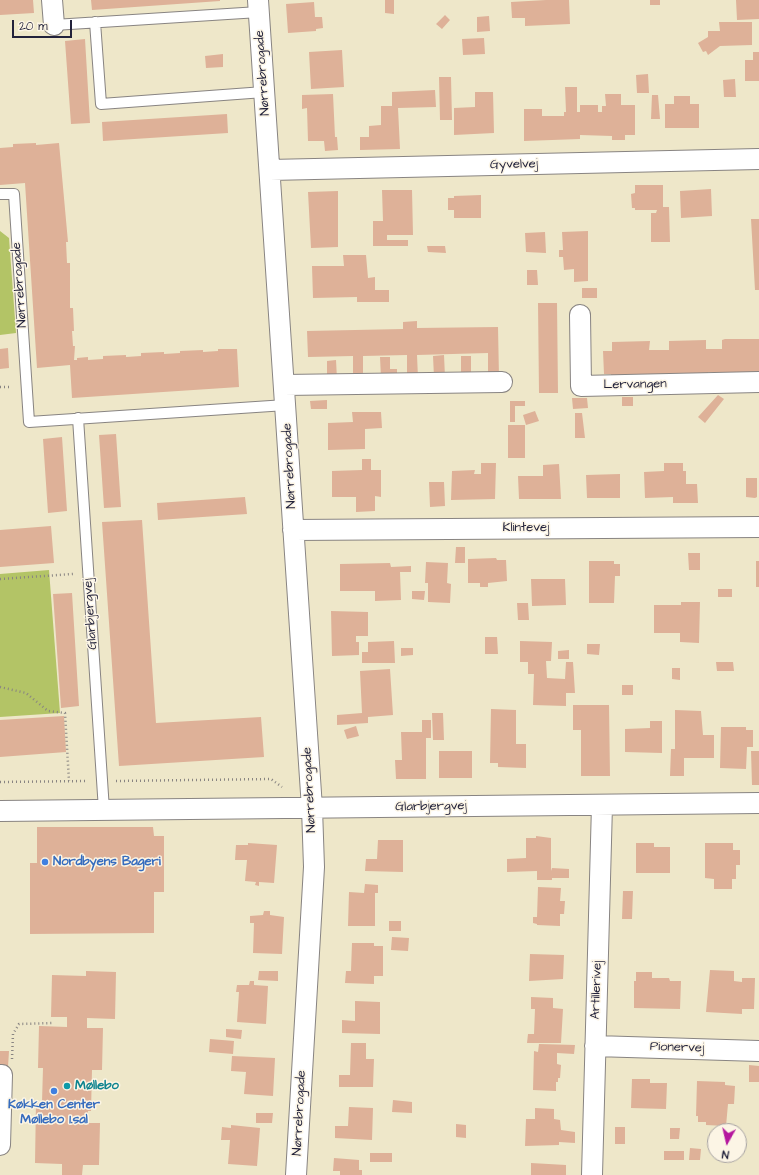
<!DOCTYPE html>
<meta charset="utf-8">
<style>
body{margin:0}
#map{position:relative;width:759px;height:1175px;overflow:hidden;background:#eee7c9;font-family:"Architects Daughter",sans-serif}
canvas{display:block}
.north{position:absolute;left:707px;top:1123px;width:40px;height:40px;box-sizing:border-box;background:#fcf5e5;border:1px solid #a5a1a1;border-radius:50%;rotate:188deg;font-size:11px;font-weight:700;line-height:16px;text-align:center;color:#22223b}
.north::after{content:'';display:block;margin:auto;width:14px;height:18px;background:#b5179e;clip-path:polygon(50% 0,100% 100%,50% 72%,0 100%)}
.scale{position:absolute;left:12px;top:20px;width:60px;height:18px;box-sizing:border-box;border:2px solid #22223b;border-top:0;padding-left:5px;font-size:12px;line-height:14px;white-space:nowrap;color:#22223b;-webkit-text-stroke:3px #fcf5e5;paint-order:stroke}
</style>
<div id="map">
<canvas width="759" height="1175"></canvas>
<div class="north">N</div>
<div class="scale">20 m</div>
</div>
<script>
const c = document.querySelector('canvas').getContext('2d');
c.lineJoin = 'round';
function fillPath(path, color) { c.fillStyle = color; c.fill(path, 'evenodd'); }
function stroke(path, color, width, dash) { c.strokeStyle = color; c.lineWidth = width; c.lineCap = dash ? 'butt' : 'round'; c.setLineDash(dash || []); c.stroke(path); }
function drawText(font, color, halo, rows, align = 'center') {
  c.font = font + ' "Architects Daughter",sans-serif'; c.lineWidth = 3; c.setLineDash([]); c.textBaseline = 'middle'; c.strokeStyle = halo; c.fillStyle = color; for (const [text, x, y, turn = 0] of rows) {
    c.save(); c.translate(x, y); c.rotate((+turn || 0) * Math.PI / 180); c.textAlign = isNaN(turn) ? turn : align; if (halo) c.strokeText(text, 0, 0); c.fillText(text, 0, 0); c.restore();
  }
}
fillPath(new Path2D(`
 M0,231L9,238L16,333L0,335Z
 M49,570L60,713L0,717V574Z`), '#b3c466');
fillPath(new Path2D(`
 M0,0H33L34,13L0,15Z
 M91,0H220V1L92,10Z
 M385,0H394V14L385,13Z
 M546,0H569L570,24L525,26V18H512L511,2Z
 M650,0H660V5H650Z
 M736,0H759V19L737,20Z
 M314,2L315,17H322L323,28L316,29V31L288,33L286,4Z
 M445,15L450,20L442,29L436,24Z
 M489,16L490,31L477,32V17Z
 M719,22H752V45L720,46L708,55L706,51L703,52L698,43L708,37V31H720Z
 M484,38L485,54L463,55L462,39Z
 M85,39L90,123L71,124L65,41Z
 M342,50L344,87L311,89L309,52Z
 M753,52H759V81H745V60H753Z
 M223,54V67L206,68L205,56Z
 M648,74L649,93H637L636,75Z
 M439,77H451L452,120H440Z
 M735,79L736,97H724L723,80Z
 M565,87H577V112H580V105H598V112H602V106H606L605,94H621V105H635V135H625V140H612V136L580,135V139L524,141V109H542V116H564V112H566Z
 M435,90L436,107L398,108L400,149L360,150V137H369V126L381,125V106H392V92Z
 M475,92H493L494,133L454,135V108L475,107Z
 M333,94L335,137H337L338,150L325,151L324,141H308L307,108L302,109V95Z
 M652,95H658L660,119H651Z
 M674,96H690V104H699V128H665V104H674Z
 M227,114L228,133L103,141L102,122Z
 M36,143V145L59,143L68,242H66L67,263H70V308H73L74,331H72L73,346H75L74,360H77V358L88,357V360L103,359V356L126,355V357L141,356V353L164,352V354L180,353V351L203,350V352L218,351V349H237L239,387L72,398L70,365L37,368L25,183L0,185V148L13,147V144Z
 M635,185H663V207H669L670,242H651V213H656L657,210H635V208H632L631,194L635,193Z
 M711,189L712,216L681,218L680,191Z
 M382,190H412L413,235H387V240H408V246H373V221H383Z
 M338,191V247L311,248L308,192Z
 M481,195V218H454V210H448V198H454V196Z
 M751,219H759V290H755Z
 M588,231V281L574,282V269L564,270L563,257H559V250H563L562,232Z
 M545,232L546,253L526,252L525,233Z
 M427,246H445L446,253L428,252Z
 M343,255H366L368,278L375,277V290H389V302H357V297L313,298L312,266H344Z
 M527,270H537L538,285H527Z
 M582,288H597V298H582Z
 M538,303H557L558,393H539Z
 M417,321V328L498,327L499,377H488V353L417,355L418,378H407V355L363,356V379H353V356L308,357L307,331L403,329V322Z
 M725,339H759V375L721,376V372H708V376L611,377V374H604L603,351H612V342L650,341L649,350H669V341L706,340V349H722V340Z
 M8,348L9,368L0,369V349Z
 M444,355L445,377H434L433,356Z
 M461,356H471V377H461Z
 M380,357H390V369H397V378H381Z
 M336,360L337,379H327V361Z
 M718,395L724,399L705,423L698,417Z
 M622,397H633V406H622Z
 M572,398H587L588,408L573,409Z
 M327,400V409H311L310,401Z
 M510,401H525V406H515V422H510Z
 M535,411L539,421L526,425L523,415Z
 M352,412H381L382,428L365,429V449L328,450V423L353,422Z
 M575,413H582L585,438H575Z
 M508,425H525V458H508Z
 M116,434L121,507L104,508L99,435Z
 M62,437L67,511L48,513L43,439Z
 M362,459H371V470H381V497L375,496V511L356,512V497H332V471L362,470Z
 M481,463H496L495,499L451,500L452,471L475,470L474,474H481Z
 M664,463H683V471H686V484H697L698,503H673V497L645,498L644,472L664,471Z
 M559,464L561,499H519L518,476H543V465Z
 M620,474V498H587L586,475Z
 M746,478H757V497L755,498L746,497Z
 M429,482H444L445,506L430,507Z
 M245,497L247,514L158,520L157,503Z
 M142,520L156,723L261,717L264,757L119,766L102,522Z
 M51,526L54,563L0,567V530Z
 M456,547H465V563H455Z
 M688,553H700V570H689Z
 M496,558L497,560H506L507,581L488,583V587H480V583H468V559Z
 M589,561H614V564H620V576H615L614,603H589Z
 M756,561H759V587H756Z
 M426,562L448,563L447,583L451,584L450,603L428,602V583H425Z
 M390,563L391,567L411,566V572H400L401,600L375,601V591H340V564Z
 M531,579H565L566,605L532,606Z
 M718,589H732V597H718Z
 M412,591H425L424,600L412,599Z
 M72,593L79,706L61,708L53,594Z
 M681,602H700L699,643L680,642V633H654V605H681Z
 M517,603H528L529,620H518Z
 M331,611L368,612V636H356V642H359V655L332,656Z
 M485,637H497L498,654H485Z
 M394,641L395,663H362V652H368V642Z
 M520,641L552,642L551,661H546L547,678L565,679L566,662H573L575,693H566V706L533,705L534,674H528V662H520Z
 M587,644H600L599,655L587,654Z
 M401,648H413V655L401,656Z
 M569,650V659H558V651Z
 M716,662H733L734,671H717Z
 M672,668H680V680L672,679Z
 M390,669L393,715L368,717V723L337,725V715L362,713L360,671Z
 M622,685H633V695H622Z
 M573,705H609L610,776H581V730H573Z
 M491,709L516,710V744H526V768L498,767V763H490Z
 M675,710L701,711L703,735H714V758H684V776H670L671,749H675Z
 M432,713H443L444,740H433Z
 M64,716L66,752L0,757V720Z
 M422,720H431V738H426V779H396L395,760H402L401,732H422Z
 M650,721H662V753L625,752V729L650,728Z
 M356,726L359,736L347,739L344,730Z
 M721,727H746V730H753V747H747L746,769L720,768Z
 M439,751H472V778H439Z
 M751,751H759V785H752Z
 M37,827H153L154,836H164V892H154V933L30,934V863H37Z
 M536,836L551,838V871L552,868L569,869V878H552V880H537V871L507,872V859L526,858V838H536Z
 M378,840H403V872L365,871L366,859H377Z
 M248,843L277,845L274,883L259,882V886L255,885L256,882L245,881L247,860H235L236,845H248Z
 M636,843H654V847H670V873H636Z
 M705,843H733V850H740V865H736V879H732V889H714V879L705,878Z
 M365,884L378,885V893H375V926H348L349,892L364,893Z
 M538,887L561,888L560,901H565L564,914H560V926L537,925V924L533,923V917H537Z
 M623,891H633L632,919H622Z
 M264,911H270V915L284,917L282,954L253,953L254,923H250V916L263,915Z
 M389,921H401V931H389Z
 M392,937L409,938L408,951L391,950Z
 M352,943H374V946H383V976H374V984L345,983L346,971H351Z
 M530,954L564,955L563,979L529,981Z
 M710,970L734,971V981L742,982V978H755L754,1009H742V1014L706,1012Z
 M86,971L116,972L115,1019L87,1018V1028H103L102,1070H92L91,1111H88L87,1123H100L99,1165H83L82,1175H62V1164L35,1163L36,1102H42L43,1068H38L39,1026L67,1027V1017H51L52,975L86,976Z
 M259,971H278V981L258,980Z
 M636,972H652V978H669L670,981H681L680,1009L634,1008V981H636Z
 M250,981H254V985L268,986L266,1024L237,1022L239,992H236L237,985H249Z
 M531,997L553,998V1008L563,1009L561,1043H527L528,1034H534L535,1009H531Z
 M355,1001L380,1002V1034L342,1033V1020L355,1021Z
 M226,1029L242,1030L241,1039L226,1037Z
 M210,1039L234,1041L233,1054L209,1052Z
 M351,1043H366V1059H374L373,1087H339V1075H350Z
 M539,1044L575,1045L574,1054L557,1053V1064L561,1065L560,1078H558V1082H556V1091L533,1090L534,1051L538,1052Z
 M0,1051H9L8,1067H0Z
 M232,1056L275,1058L273,1096L244,1094L246,1072L231,1071Z
 M749,1065L759,1066V1082H749Z
 M632,1079H650V1083H667L666,1109L631,1108Z
 M697,1081L725,1082V1085L735,1086L734,1104H728L726,1126L706,1125V1122H698V1116H696Z
 M393,1100L412,1102V1113L392,1112Z
 M349,1107L373,1108L372,1140L335,1138V1126H348Z
 M535,1108L554,1109V1119L560,1120L561,1130L575,1132V1143L559,1142V1145L525,1146L526,1119H535Z
 M256,1113H273L272,1123H256Z
 M456,1124L466,1125V1138L456,1137Z
 M231,1125L260,1128L257,1166L228,1164L230,1140H221L222,1127L231,1128Z
 M615,1127H625V1144H615Z
 M670,1128H680L679,1139H670Z
 M690,1148L701,1149L700,1160H689Z
 M664,1151H684V1160H664Z
 M370,1153H392V1162H370Z
 M334,1158L359,1160V1170H362V1175H340V1171H333Z
 M531,1163L566,1165V1175H531Z`), '#deb198');
const service = new Path2D(`
 M95,22L101,104L264,92
 M54,25L259,12
 M0,194H14L29,422L286,405
 M78,418L104,810`);
const minor = new Path2D(`
 M52,0L54,25
 M258,0L312,808L314,867L296,1175
 M270,170L759,159
 M580,315L581,386L759,382
 M284,385L502,382
 M293,530L759,527
 M0,811L759,803
 M595,1046L759,1051
 M0,1075H2L0,1145
 M592,1175L602,805`);
stroke(service, '#888482', 12);
stroke(minor, '#888482', 22);
stroke(new Path2D(`
 M0,387H11
 M0,579L73,574
 M0,687L26,693L48,711L65,713L69,781
 M116,781L271,779L282,787
 M0,782L87,781
 M12,1059L13,1034L19,1024L53,1023`), '#888482', 2.5, [1, 3]);
stroke(service, '#fff', 10);
stroke(minor, '#fff', 20);
for (const [x, y, r, color] of [
 [45,862,4,"#3f7fe0"],
 [67,1086,4,"#0f9aa8"],
 [54,1091,4,"#3f7fe0"]
]) { const dot = new Path2D(); dot.arc(x, y, r, 0, 2 * Math.PI); c.fillStyle = color; c.fill(dot); stroke(dot, '#fcf5e5', 1.5); }
drawText('13px', '#22223b', '#fcf5e5', [
 ["Nørrebrogade",263,73,-94],
 ["Gyvelvej",514,165,-1],
 ["Nørrebrogade",20,285,-94],
 ["Lervangen",635,385,-1],
 ["Nørrebrogade",290,466,-93],
 ["Klintevej",526,528],
 ["Glarbjergvej",91,614,-94],
 ["Nørrebrogade",310,790,-93],
 ["Glarbjergvej",431,807,-1],
 ["Artillerivej",597,990,-88],
 ["Pionervej",677,1048,2],
 ["Nørrebrogade",300,1113,-87]
]);
drawText('bold 13px', '#366cbe', '#fcf5e5', [
 ["Nordbyens Bageri",53,862],
 ["Køkken Center",54,1105,"center"],
 ["Møllebo 1.sal",54,1120,"center"]
], 'left');
drawText('bold 13px', '#0d838f', '#fcf5e5', [
 ["Møllebo",75,1086]
], 'left');
</script>
